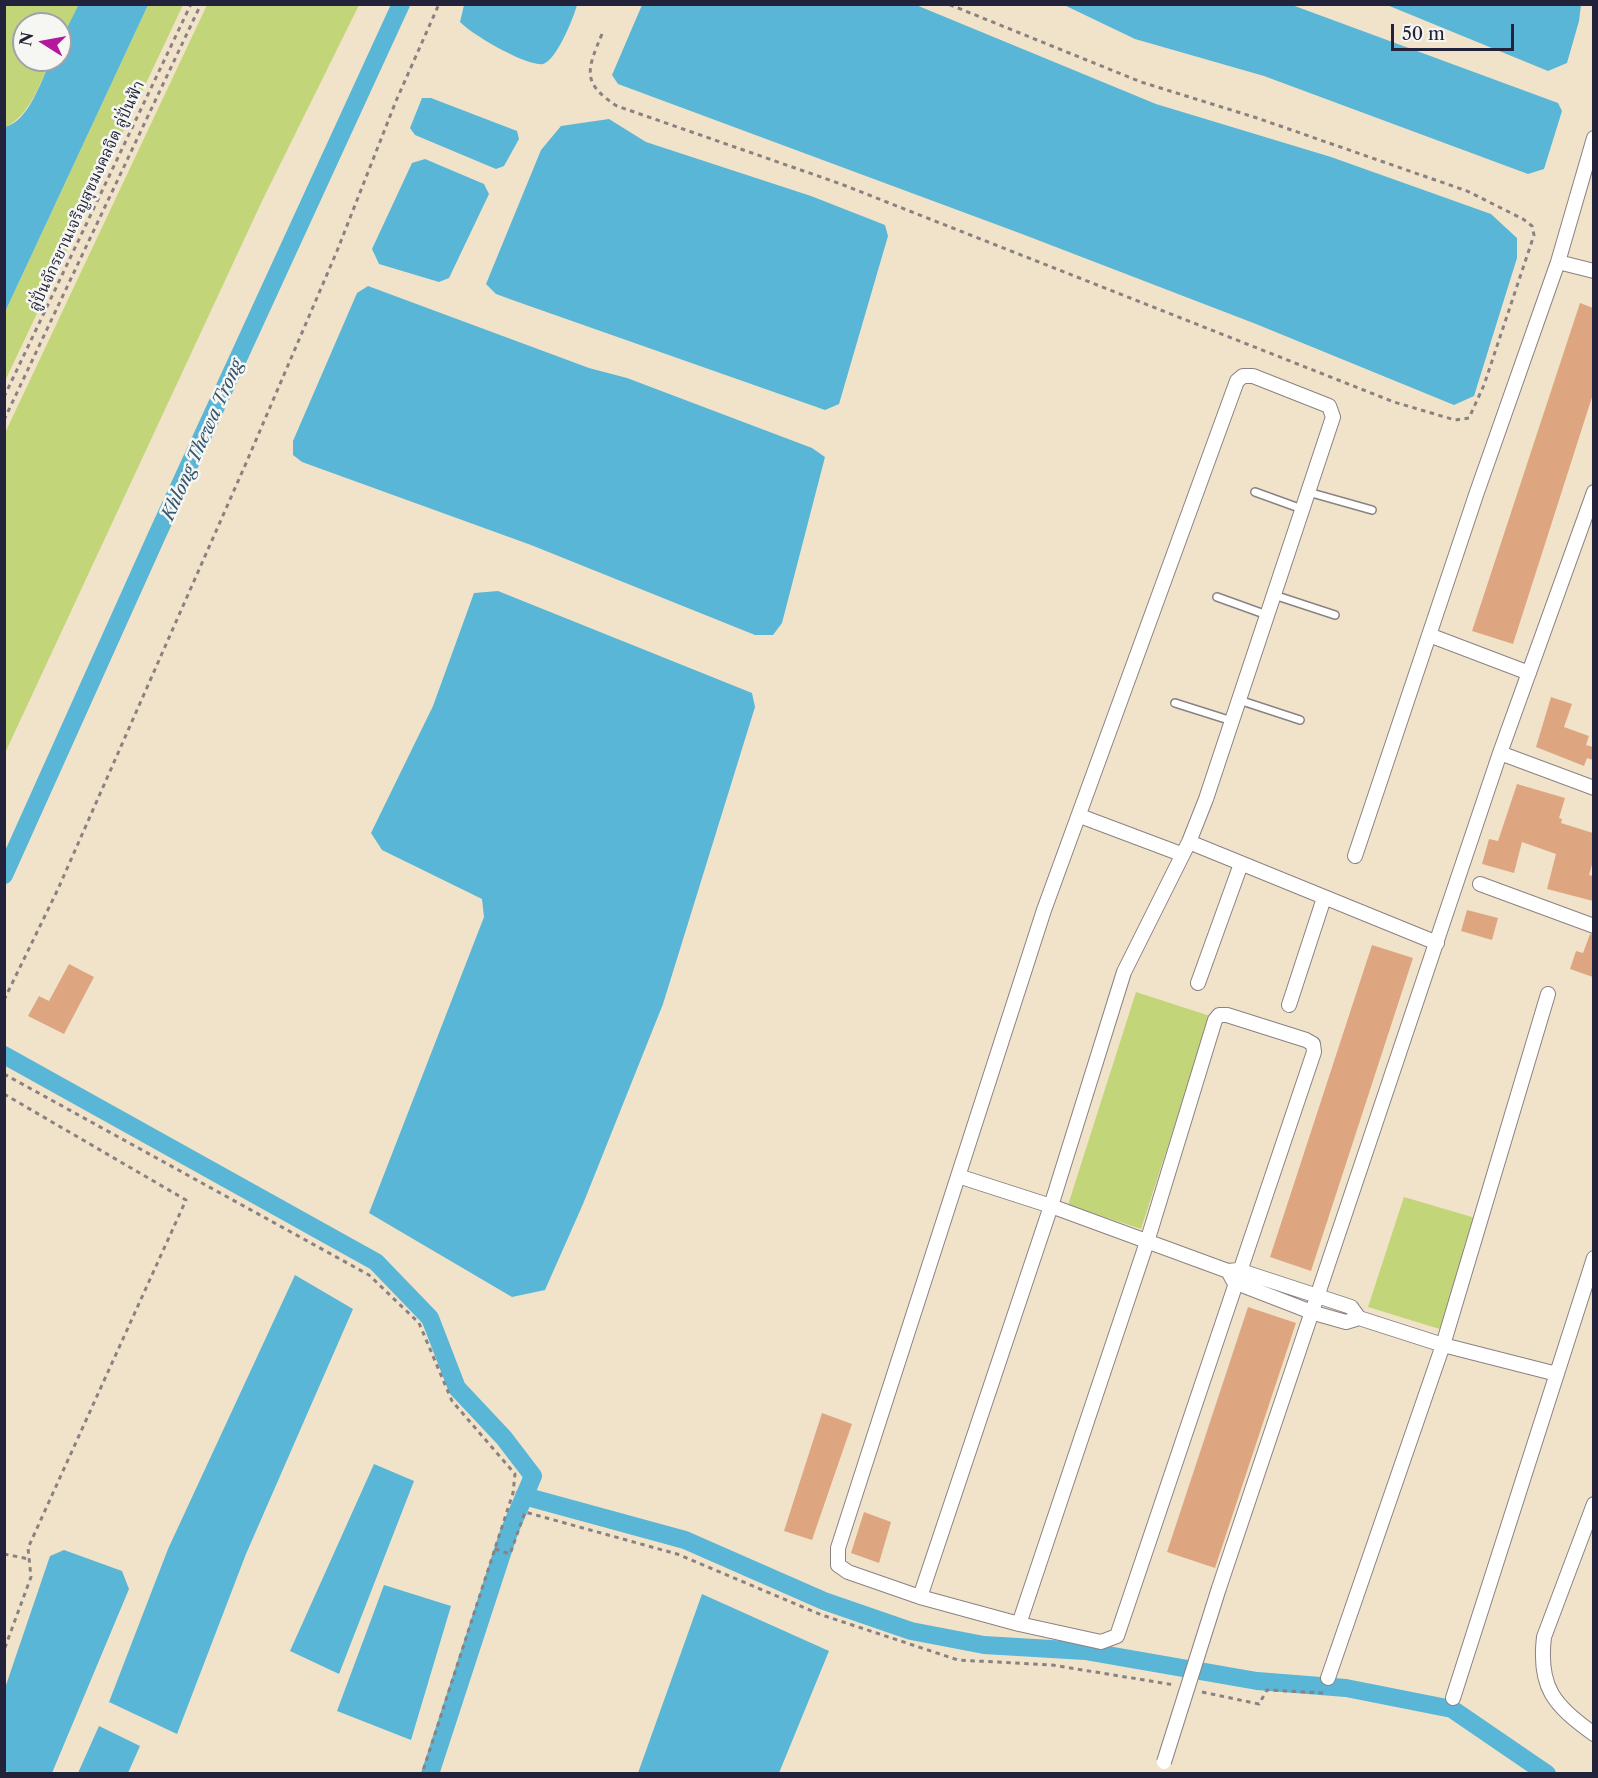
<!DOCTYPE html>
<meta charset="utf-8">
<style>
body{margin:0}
#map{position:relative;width:1598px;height:1778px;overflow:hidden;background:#f1e3c9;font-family:"Libre Caslon Text",serif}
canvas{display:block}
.frame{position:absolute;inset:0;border:6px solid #22223b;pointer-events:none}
.north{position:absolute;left:12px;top:12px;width:60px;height:60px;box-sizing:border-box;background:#f6f6f2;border:2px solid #a1a1a9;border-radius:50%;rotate:281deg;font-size:16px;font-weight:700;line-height:24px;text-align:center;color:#22223b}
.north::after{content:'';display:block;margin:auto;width:21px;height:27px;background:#b5179e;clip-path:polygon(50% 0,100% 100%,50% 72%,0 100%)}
.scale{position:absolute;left:1391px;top:24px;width:123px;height:27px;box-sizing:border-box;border:3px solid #22223b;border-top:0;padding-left:8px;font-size:18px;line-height:21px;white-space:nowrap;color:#22223b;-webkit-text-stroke:4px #f6f6f2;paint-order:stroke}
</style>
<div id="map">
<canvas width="1598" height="1778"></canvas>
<div class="frame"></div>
<div class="north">N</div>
<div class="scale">50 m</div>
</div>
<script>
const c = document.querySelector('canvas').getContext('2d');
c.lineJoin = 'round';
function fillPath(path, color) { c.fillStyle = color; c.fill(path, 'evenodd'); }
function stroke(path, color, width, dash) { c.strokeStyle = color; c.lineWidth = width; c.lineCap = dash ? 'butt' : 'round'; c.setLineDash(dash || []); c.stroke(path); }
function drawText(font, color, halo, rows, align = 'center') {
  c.font = font + ' "Libre Caslon Text","Noto Serif Thai",serif'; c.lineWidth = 5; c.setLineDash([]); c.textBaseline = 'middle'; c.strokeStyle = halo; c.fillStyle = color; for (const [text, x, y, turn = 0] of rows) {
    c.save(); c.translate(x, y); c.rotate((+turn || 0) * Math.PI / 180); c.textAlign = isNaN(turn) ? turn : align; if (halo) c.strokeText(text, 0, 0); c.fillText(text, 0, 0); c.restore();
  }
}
fillPath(new Path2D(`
 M4,5H79L60,42V24H24V60H51C40,83 30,115 6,127Z
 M148,5H183L5,381V312Z
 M207,5H359L263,199L5,753V433Z
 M1136,992L1210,1016L1141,1229L1068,1205Z
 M1404,1197L1482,1220L1446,1331L1368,1307Z`), '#c2d579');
fillPath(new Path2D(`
 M79,4L148,5L5,312V127C29,121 41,81 51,60H60V42Z
 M464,5V4L577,5C574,17 556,61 543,64C527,67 471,34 460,22Z
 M642,5H916L1156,104L1331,157L1491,214L1517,238V258L1474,396L1454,405L1256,324L1022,234L618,84L612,75Z
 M1064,5H1292L1558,103L1562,111L1544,169L1528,174L1264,76L1135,39Z
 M1387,5H1581L1579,21L1567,63L1548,71Z
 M422,98H431L517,131L519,139L504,166L496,169L415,135L410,128Z
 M609,119L646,142L811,196L885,225L888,236L839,404L825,410L518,302L496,294L486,284L541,150L561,126Z
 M425,159L484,184L489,194L449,278L439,282L379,264L372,249L412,163Z
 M368,286L589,368L627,378L812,448L825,457L782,623L773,635H755L531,545L302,462L293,455V441L357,293Z
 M498,591L752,693L755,707L663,1004L583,1204L545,1290L512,1297L369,1213L484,917L482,899L382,850L371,833L433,706L474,593Z
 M295,1275L353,1309L246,1554L177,1734L109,1702L168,1549Z
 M374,1464L414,1481L339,1674L290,1651Z
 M64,1550L122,1571L129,1589L52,1773H11L5,1771V1688L50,1556Z
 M384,1585L451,1606L411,1740L337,1711Z
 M702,1594L829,1651L779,1773H638Z
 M99,1726L140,1746L128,1773H78Z`), '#59b6d7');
stroke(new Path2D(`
 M4,875L157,535L401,4
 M4,1055L376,1262L430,1318L457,1388L504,1438L533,1476L509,1532L430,1774
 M524,1496L685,1540L824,1601L911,1631L984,1645L1085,1651L1257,1681L1346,1688L1452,1709L1547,1774`), '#59b6d7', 18);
fillPath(new Path2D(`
 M1580,303L1593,308V394L1513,644L1472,631Z
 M1551,697L1572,704L1564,727L1589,736L1586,745L1593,747V760L1587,758L1584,766L1536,747Z
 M1517,784L1565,798L1559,818L1562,819L1561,823L1593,833V861L1589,875L1593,876V901L1547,889L1556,854L1522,842L1514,873L1482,864L1489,839L1498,841Z
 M1467,910L1498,918L1492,940L1461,931Z
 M1590,934L1593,935V977L1570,969L1576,951L1583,953Z
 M1372,945L1413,958L1311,1271L1270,1257Z
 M69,964L94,977L64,1034L28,1016L39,996L49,1001Z
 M1248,1307L1296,1323L1215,1568L1167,1552Z
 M822,1413L852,1424L812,1540L784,1531Z
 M864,1512L891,1522L879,1563L851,1553Z`), '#dea680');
const service = new Path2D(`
 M1255,492L1302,509
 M1308,492L1372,510
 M1274,595L1335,615
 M1217,597L1267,615
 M1239,700L1300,720
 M1175,703L1232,721`);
const minor = new Path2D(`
 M1558,262L1594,138
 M1429,635L1529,673
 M1500,753L1594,788
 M1080,816L1181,854
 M1189,842L1437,943
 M1355,856L1477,492L1558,262L1594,271
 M1480,884L1594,926
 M1198,983L1241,864
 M1289,1005L1324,898
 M958,1176L1051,1206L1228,1271
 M1359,1318L1351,1307L1238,1270L1228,1271L1234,1282L1314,1313L1346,1322L1359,1318L1443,1345L1557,1374
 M1594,1504L1544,1637C1538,1688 1554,1705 1594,1734
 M1219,1588L1500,753L1594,492
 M920,1597L1051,1206L1124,972L1189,842L1206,799L1333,417L1329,406L1253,376H1243L1237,381L1044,910L838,1548V1565L848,1572L920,1597L1019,1624L1101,1642L1117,1636L1314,1052L1313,1044L1306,1040L1227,1015H1219L1215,1020L1147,1242L1019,1624
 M1328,1678L1443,1345L1548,994
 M1453,1698L1594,1258`);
stroke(service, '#8a8282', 10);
stroke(minor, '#8a8282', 16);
stroke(new Path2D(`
 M602,34C587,70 581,83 617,106L841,184L1394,402L1455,420L1469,418L1484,385L1534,235L1532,226L1523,219L1467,191L1257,118L1141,82L948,4
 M4,397L191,4
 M4,420L201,4
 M4,1000L58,889L247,461L337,251L396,101L439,4
 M4,1074L369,1275L419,1323L452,1401L515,1474L513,1493L422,1774
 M4,1094L186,1200L28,1548L31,1577L4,1650
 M495,1549L510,1554L525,1512L677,1554L822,1615L958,1660L1052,1665L1175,1685
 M4,1554L29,1559
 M1202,1692L1259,1704L1267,1690L1324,1693`), '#8a8282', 3, [4.5, 4.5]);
stroke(service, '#fff', 7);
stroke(minor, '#fff', 14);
const minorBridge = new Path2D(`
 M1164,1762L1219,1588`);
stroke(minorBridge, '#8a8282', 16, []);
stroke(minorBridge, '#fff', 14);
drawText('16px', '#22223b', '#f6f6f2', [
 ["ลู่ปั่นจักรยานเจริญสุขมงคลจิต ลู่ปั่นฟ้า",87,196,-65]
]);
drawText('italic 18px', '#355672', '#f6f6f2', [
 ["Khlong Thewa Trong",203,440,-66]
]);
</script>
